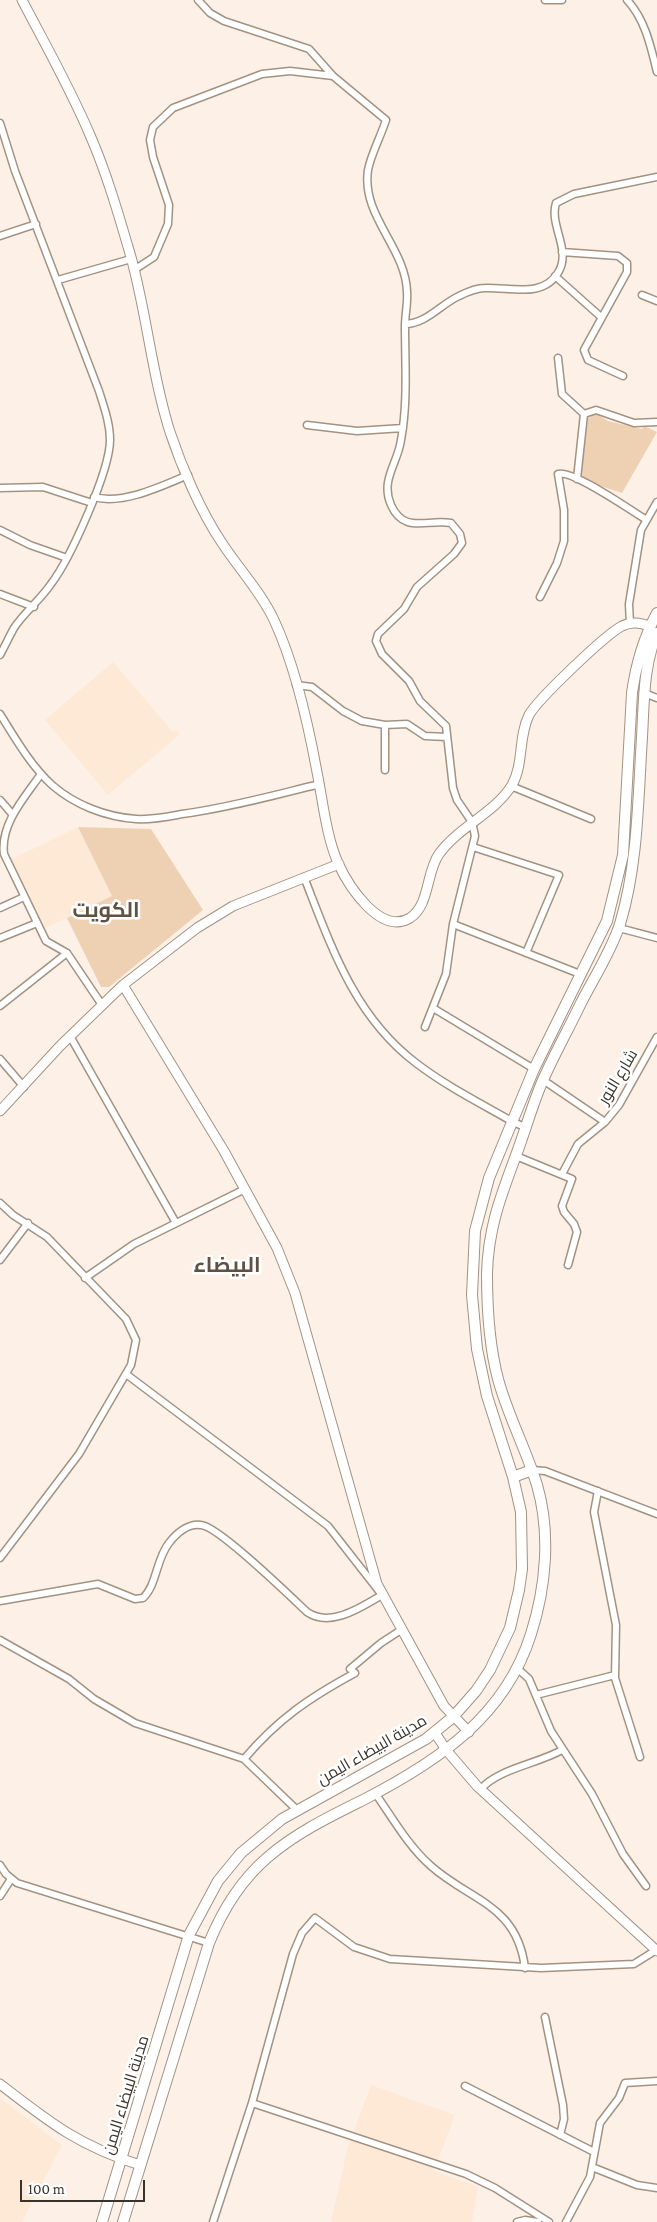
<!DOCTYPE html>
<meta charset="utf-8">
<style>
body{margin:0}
#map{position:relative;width:657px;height:2222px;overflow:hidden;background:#fdf1e7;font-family:"Crimson Pro",serif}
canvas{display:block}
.scale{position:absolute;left:20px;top:2180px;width:125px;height:22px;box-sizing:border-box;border:2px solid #3a332c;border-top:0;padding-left:6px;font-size:15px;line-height:18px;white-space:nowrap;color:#3a332c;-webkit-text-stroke:4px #fff;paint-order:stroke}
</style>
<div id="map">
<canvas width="657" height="2222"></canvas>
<div class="scale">100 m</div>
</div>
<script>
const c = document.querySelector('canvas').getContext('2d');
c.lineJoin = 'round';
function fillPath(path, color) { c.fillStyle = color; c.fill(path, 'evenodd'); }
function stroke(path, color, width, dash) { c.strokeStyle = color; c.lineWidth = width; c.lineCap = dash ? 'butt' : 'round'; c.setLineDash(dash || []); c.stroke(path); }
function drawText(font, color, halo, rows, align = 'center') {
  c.font = font + ' "Crimson Pro",Cairo,serif'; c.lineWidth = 5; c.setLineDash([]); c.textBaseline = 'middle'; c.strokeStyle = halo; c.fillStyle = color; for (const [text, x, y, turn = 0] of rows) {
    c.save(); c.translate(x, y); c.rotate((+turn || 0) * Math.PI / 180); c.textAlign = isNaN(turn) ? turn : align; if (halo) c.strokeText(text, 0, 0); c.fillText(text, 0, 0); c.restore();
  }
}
fillPath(new Path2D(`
 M113,662L173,732L176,730L180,734L108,795L45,720Z
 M78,827L112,896L45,928L12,859Z
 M371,2085L455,2115L434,2171L478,2187L472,2222H331L348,2146Z
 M0,2098L62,2145L22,2222H0Z`), '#fde9d6');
fillPath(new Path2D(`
 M596,413L608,421L642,429L644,426L657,432L622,493L583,480L581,474L588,418Z
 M78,827L151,829L203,910L109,987H101L67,918L112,896Z`), '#eed0b3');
const street = new Path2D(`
 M198,0L210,13L224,21L309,49L333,76
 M545,0H562
 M627,0C645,19 651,47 657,72
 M0,123L15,171L99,391C104,407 110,423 110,440C110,471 70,559 51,584C41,599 23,614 14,628C9,637 5,646 0,655
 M0,236L36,224
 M562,252L618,256L627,263V272L584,350L588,360L623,376
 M134,270L154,257L168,224L169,205L153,157L150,140L153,127L173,108L262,74L290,71L333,76L386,120C381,136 371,154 368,170C361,216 406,248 407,292C408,303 405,314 405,326C405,364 408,402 401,440C398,463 380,480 391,505C404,534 426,519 451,523L460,534L462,543L454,554L417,587L404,609L378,634L376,641L382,654L409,681L420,701L446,726L453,788L457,800L472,822L475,836L453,924L446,974L425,1027
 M555,276L601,317
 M58,280L131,259
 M642,295L657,301
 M405,324C426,324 441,304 459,296C467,292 476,288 485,288C510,287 544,299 559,271C571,249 549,225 556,203L574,194L657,177
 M558,358L562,394L584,414L577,479
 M584,414L596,410L634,423L657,422
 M307,425L357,431L403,428
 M0,488L43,487L92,503
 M94,497C123,505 162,486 188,475
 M0,530L30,545L67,558
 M0,594L34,607
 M540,597L557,563L564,541V510L558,474C572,469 630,510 645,519
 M630,624L629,604L641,530L657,502
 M296,685L312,687L343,711L362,721L385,725L407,724L425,736L447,737
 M644,693L657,698
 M0,714C15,738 31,766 52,785C75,805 106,817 136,819C152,820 166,817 182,814C228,808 274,795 320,784
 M385,725V770
 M41,774C25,797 0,824 4,854L46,941L67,953L102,1005
 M511,786L591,819
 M0,800L13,815
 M473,847L559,875L526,953
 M304,877C331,946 354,1016 416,1063C446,1086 480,1103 513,1122L525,1127
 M0,908L24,897
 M453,924L580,974
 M619,928L657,938
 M0,938L37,923
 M0,1006L67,953
 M433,1008L534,1069
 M70,1036L176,1223
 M0,1059L24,1087
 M543,1080L605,1122
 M516,1156L572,1179L562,1206L564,1212L574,1224L577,1232L568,1265
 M562,1174L578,1144L605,1122L619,1105L657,1037
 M0,1203L13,1215L47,1237L126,1319L136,1340L131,1365L79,1454L0,1558
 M0,1260L28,1223
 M85,1278L134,1244L245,1189
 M532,1470L545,1471L657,1514
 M598,1491L594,1512L616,1625L615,1678L640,1757
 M0,1601L98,1584L135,1599L143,1598C157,1585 156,1559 169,1543C176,1534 188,1523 201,1525C218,1526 290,1596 307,1612C330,1628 360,1608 382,1595L328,1526L126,1374
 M0,1640L69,1679L94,1699L135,1723L244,1759L297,1810
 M517,1668L529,1679L551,1731L592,1794L623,1854L646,1886
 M536,1695L615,1675
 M244,1759C278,1719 309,1698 355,1673L350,1669L381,1643L401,1630
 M481,1789C498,1769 537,1764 562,1750
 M375,1793C392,1817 408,1846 431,1866C470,1901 517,1904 525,1968
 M0,1865L6,1874L17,1883L209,1943
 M0,1896L11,1879
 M545,2017L563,2105L564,2119L560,2135
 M465,2086L594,2152
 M252,2103L466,2174L495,2188L549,2222
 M592,2167L637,2185L657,2188
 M213,2222L252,2103L293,1954L302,1933L315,1918L354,1947L390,1959L541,1968L634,1964L656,1950
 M517,2222L525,2220L538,2222
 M566,2222L590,2177L600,2123L619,2098L625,2083L657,2081`);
const secondary = new Path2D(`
 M22,0C45,44 70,88 90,135C107,174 119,216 131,257C147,315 152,376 170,432C182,468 201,512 222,543C239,569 261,592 274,620C295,665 308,723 317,772C323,802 326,835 338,863C348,885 380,936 410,918C430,905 426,872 439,854C458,827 495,813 512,785C524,764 518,737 529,715C538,699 605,635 622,626C632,621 640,623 650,626
 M123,985L224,1151L277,1248L295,1293L377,1584L444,1706L469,1732
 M0,1111L60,1046L123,985L197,928L233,906L339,864
 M435,1733L447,1751L477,1786L657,1951
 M0,2084C49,2122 79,2146 140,2165`);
const primary = new Path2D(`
 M513,1477L532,1470
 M102,2222L189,1935L218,1881L241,1853L282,1819L426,1739L453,1717L476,1691L490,1670L510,1628L519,1590L522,1569L521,1512L513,1477L487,1396L477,1349L472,1295L475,1231L489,1178L534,1069L607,921L623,855L632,693C636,664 643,639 657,613
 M123,2222L209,1943C222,1911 241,1880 268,1857C297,1832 331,1816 365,1799C438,1761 505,1717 531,1634C546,1587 551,1533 537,1485C526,1449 508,1416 498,1379C489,1345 487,1309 487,1274C488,1230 500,1198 515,1158C525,1132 532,1105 543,1080C554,1055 568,1030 580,1005C593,979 611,952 620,924C638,864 638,800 642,737C644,703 643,666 657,633`);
stroke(street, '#a39281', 9);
stroke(secondary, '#a39281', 11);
stroke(primary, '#a39281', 12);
stroke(street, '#fff', 6);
stroke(secondary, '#fff', 9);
stroke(primary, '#fff', 10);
drawText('16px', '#3a332c', '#fff', [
 ["شارع النور",618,1077,-59],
 ["مدينة البيضاء اليمن",372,1750,-30],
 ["مدينة البيضاء اليمن",126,2095,-73]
]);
drawText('bold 21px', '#615142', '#fff', [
 ["الكويت",106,911],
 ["البيضاء",227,1266]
]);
</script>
